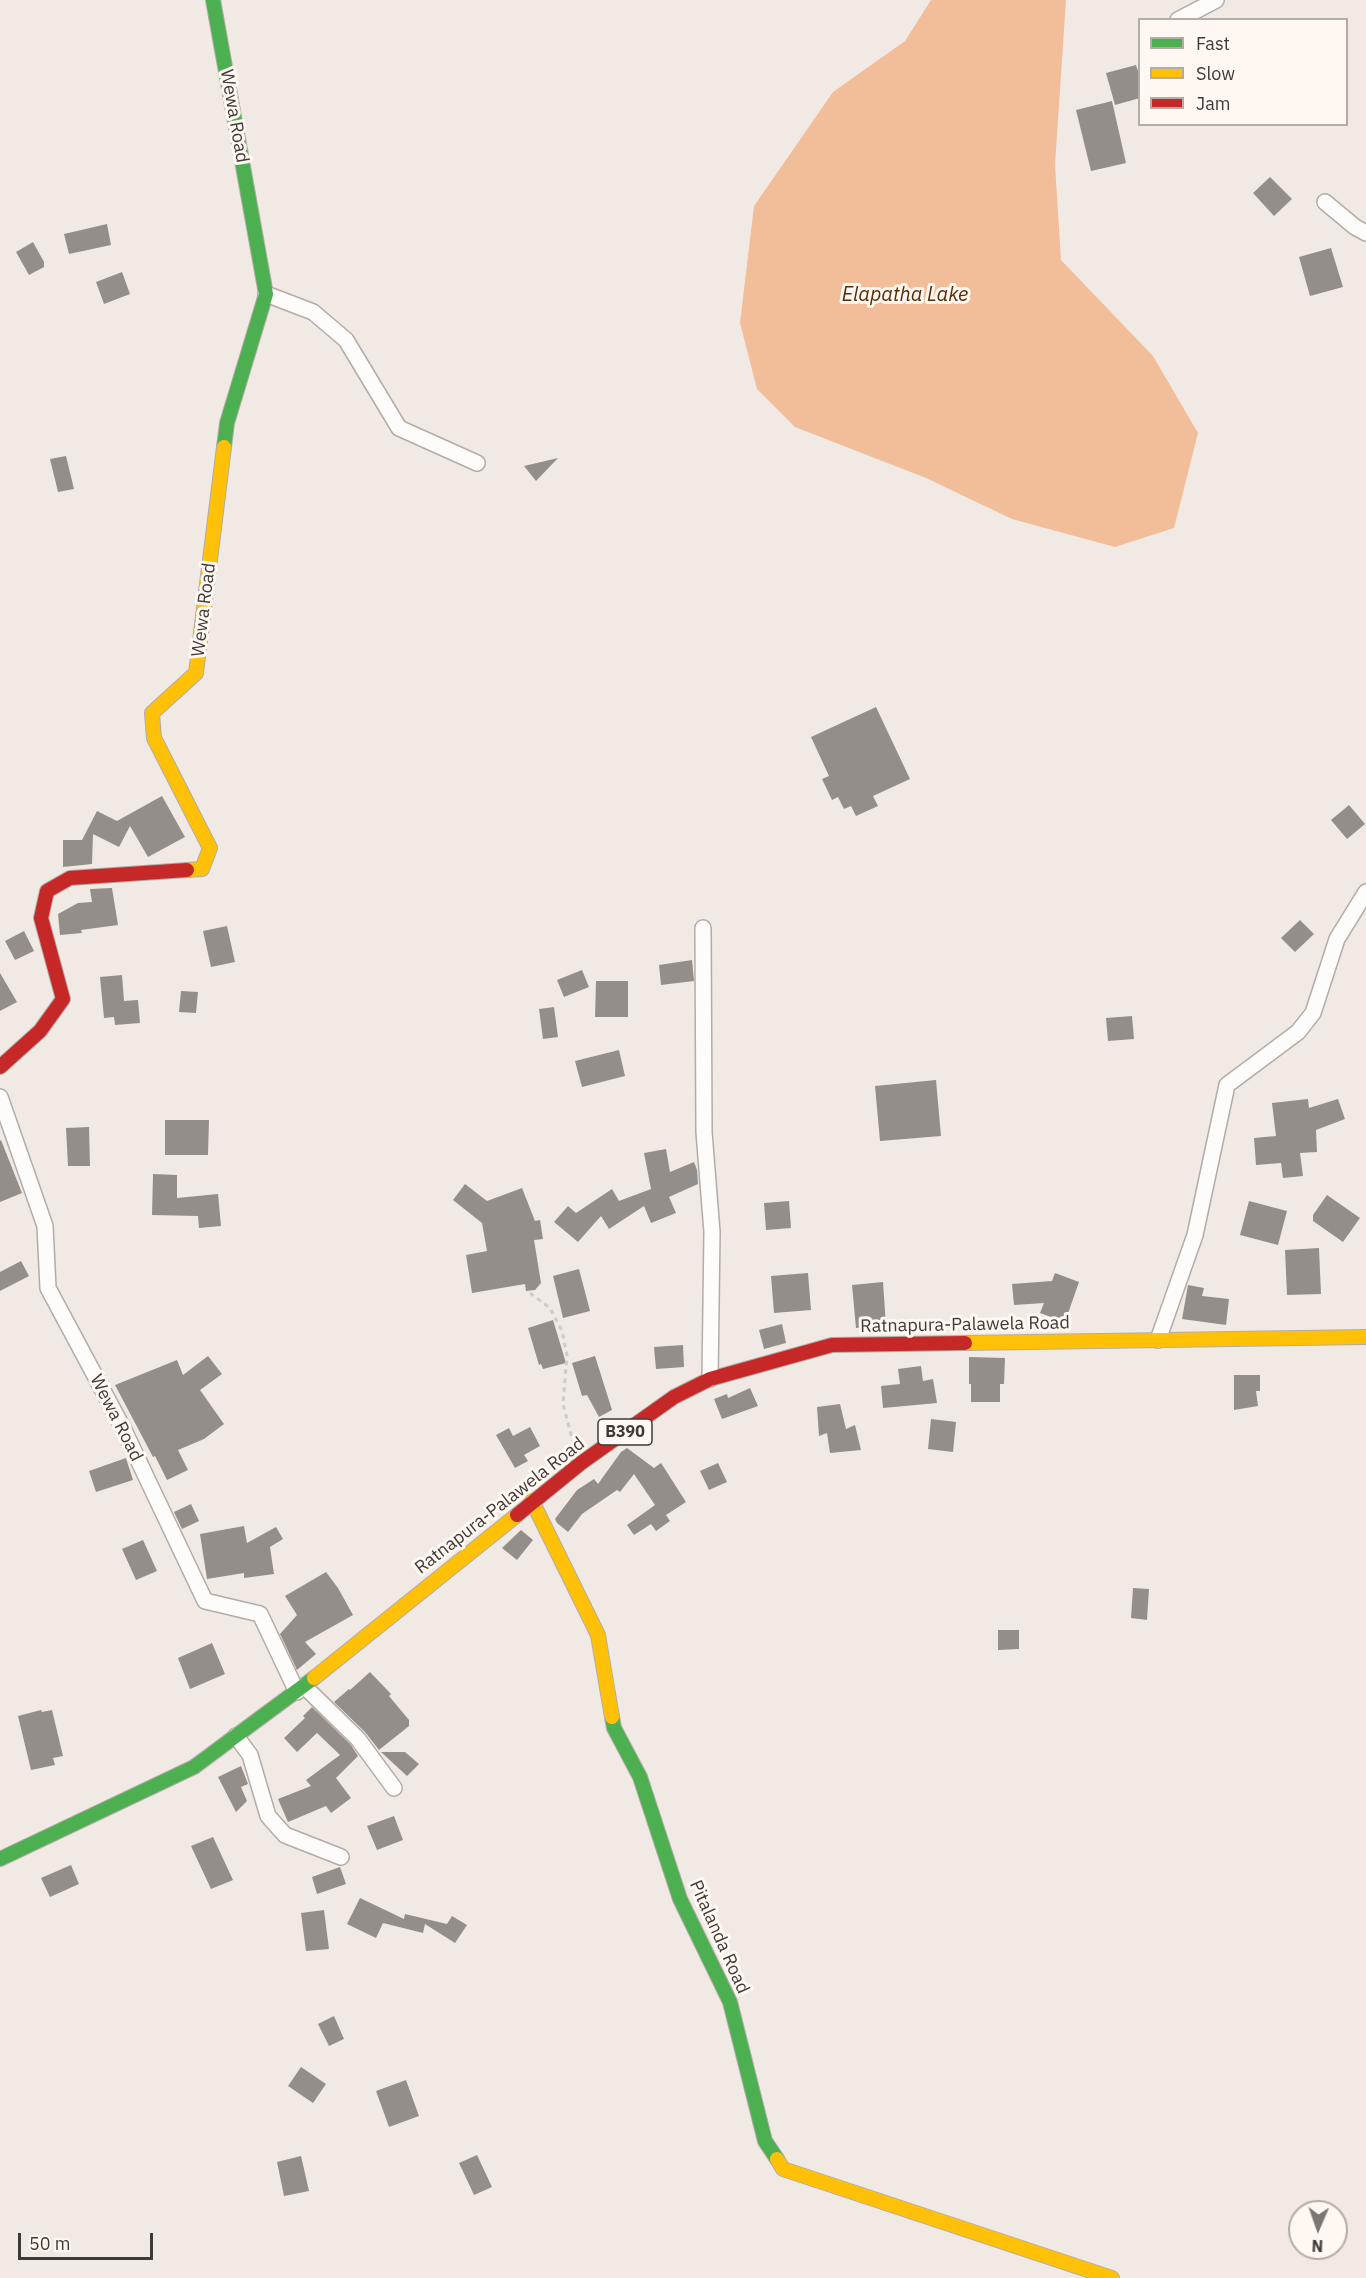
<!DOCTYPE html>
<style>
body{margin:0}
#map{position:relative;width:1366px;height:2278px;overflow:hidden;background:#f1e9e4;font-family:"IBM Plex Sans",sans-serif}
canvas{display:block}
.legend{position:absolute;left:1138px;top:18px;width:210px;height:108px;box-sizing:border-box;background:#fff7f1;border:2px solid #b2aba6;margin:0;padding:8px 10px;list-style:none;font-size:18px;color:#3f3a36}
.legend li{display:flex;align-items:center;gap:12px;height:30px}
.legend b{width:30px;border:2px solid #b2aba6}
.north{position:absolute;left:1288px;top:2200px;width:60px;height:60px;box-sizing:border-box;background:#fff7f1;border:2px solid #b2aba6;border-radius:50%;rotate:182deg;font-size:16px;font-weight:700;line-height:24px;text-align:center;color:#3f3a36}
.north::after{content:'';display:block;margin:auto;width:21px;height:27px;background:#7d7773;clip-path:polygon(50% 0,100% 100%,50% 72%,0 100%)}
.scale{position:absolute;left:18px;top:2233px;width:135px;height:27px;box-sizing:border-box;border:3px solid #3f3a36;border-top:0;padding-left:8px;font-size:18px;line-height:21px;white-space:nowrap;color:#3f3a36;-webkit-text-stroke:4px #fff7f1;paint-order:stroke}
</style>
<div id="map">
<canvas width="1366" height="2278"></canvas>
<ul class="legend">
<li><b style="height:8px;background:#4caf50"></b>Fast</li>
<li><b style="height:8px;background:#ffc107"></b>Slow</li>
<li><b style="height:8px;background:#c62828"></b>Jam</li>
</ul>
<div class="north">N</div>
<div class="scale">50 m</div>
</div>
<script>
const c = document.querySelector('canvas').getContext('2d');
c.lineJoin = 'round';
function fillPath(path, color) { c.fillStyle = color; c.fill(path, 'evenodd'); }
function stroke(path, color, width, dash) { c.strokeStyle = color; c.lineWidth = width; c.lineCap = dash ? 'butt' : 'round'; c.setLineDash(dash || []); c.stroke(path); }
function drawText(font, color, halo, rows, align = 'center') {
  c.font = font + ' "IBM Plex Sans",sans-serif'; c.lineWidth = 6; c.setLineDash([]); c.textBaseline = 'middle'; c.strokeStyle = halo; c.fillStyle = color; for (const [text, x, y, turn = 0] of rows) {
    c.save(); c.translate(x, y); c.rotate((+turn || 0) * Math.PI / 180); c.textAlign = isNaN(turn) ? turn : align; if (halo) c.strokeText(text, 0, 0); c.fillText(text, 0, 0); c.restore();
  }
}
fillPath(new Path2D(`
 M931,0H1066L1055,165L1061,260L1153,356L1198,433L1174,528L1115,547L1012,519L926,478L795,427L757,389L740,323L754,206L833,92L905,41Z`), '#f2be9a');
fillPath(new Path2D(`
 M1136,65L1140,77V98L1115,105L1106,73Z
 M1112,101L1126,163L1091,171L1076,110Z
 M1270,177L1292,199L1274,216L1253,193Z
 M107,224L111,245L69,254L64,234Z
 M33,242L44,262V267L29,275L16,252Z
 M1331,248L1343,287L1310,296L1299,257Z
 M122,272L130,294L104,304L96,282Z
 M66,456L74,489L58,492L50,459Z
 M558,458L536,481L524,466Z
 M876,707L910,779L873,796L878,806L856,816L851,806L844,809L838,797L832,800L822,779L829,776L811,737Z
 M162,796L185,837L148,857L130,826L119,847L93,834L92,864L63,867V840H82L97,811L117,821Z
 M1349,805L1365,824L1347,839L1331,820Z
 M112,888L118,925L81,930L82,933L60,935L58,914L78,903L92,902L90,889Z
 M1300,920L1314,934L1295,952L1281,938Z
 M227,926L235,962L211,967L203,931Z
 M24,931L34,951L15,960L5,941Z
 M692,960L694,981L661,985L659,965Z
 M582,970L589,987L564,997L557,980Z
 M0,973L17,1002L0,1011Z
 M122,975L124,1001L138,1000L140,1023L115,1025L114,1017L104,1018L100,977Z
 M596,981H628V1017H595Z
 M181,991L198,992L196,1013L179,1012Z
 M554,1007L558,1037L543,1039L539,1009Z
 M1132,1016L1134,1039L1108,1041L1106,1018Z
 M619,1050L625,1076L582,1087L575,1061Z
 M936,1080L941,1136L880,1141L875,1086Z
 M1308,1099L1309,1108L1338,1099L1345,1119L1316,1130L1317,1152L1300,1153L1303,1176L1283,1178L1281,1163L1256,1165L1254,1138L1276,1136L1272,1103Z
 M165,1120H209L208,1155H165Z
 M89,1127L90,1166H68L66,1128Z
 M1,1140L22,1193L0,1202V1141Z
 M666,1149L670,1172L694,1162L697,1170L698,1184L669,1197L676,1213L651,1223L644,1206L609,1229L601,1216L578,1242L554,1222L568,1206L576,1213L612,1189L619,1201L651,1189L644,1153Z
 M153,1174L177,1175V1198L218,1194L221,1226L199,1228L198,1216L152,1215Z
 M465,1184L487,1201L522,1188L535,1221L540,1220L543,1239L534,1240L541,1283L535,1290L526,1291L525,1284L472,1293L466,1255L487,1251L482,1223L453,1200Z
 M1327,1195L1360,1218L1343,1242L1313,1221V1215Z
 M789,1201L791,1228L766,1230L764,1203Z
 M1249,1201L1287,1211L1278,1245L1240,1235Z
 M1319,1248L1321,1294L1287,1295L1285,1250Z
 M21,1261L29,1276L0,1291V1272Z
 M579,1269L590,1311L563,1318L553,1276Z
 M808,1273L811,1310L774,1313L771,1276Z
 M1055,1273L1079,1282L1065,1322L1040,1313L1044,1303L1014,1305L1012,1284L1052,1281Z
 M883,1282L886,1326L856,1328L852,1285Z
 M1188,1285L1204,1288L1202,1296L1229,1299L1226,1325L1182,1319Z
 M553,1320L566,1363L543,1369L541,1364L539,1365L528,1328Z
 M782,1324L786,1343L764,1349L759,1330Z
 M683,1345L684,1367L656,1369L654,1347Z
 M208,1356L222,1374L200,1390L224,1424L204,1439L178,1450L188,1470L167,1480L155,1456L153,1457L115,1385L177,1360L183,1375Z
 M595,1356L612,1410L599,1417L587,1395L582,1396L572,1363Z
 M969,1357L1005,1358L1004,1384H1000V1402H971V1384H969Z
 M921,1366L923,1381L933,1379L937,1403L883,1408L881,1386L900,1384L898,1369Z
 M1234,1375H1260V1391H1256L1258,1406L1234,1410Z
 M750,1388L758,1406L722,1419L714,1399L727,1394L728,1398Z
 M840,1404L846,1429L855,1425L861,1450L830,1453L827,1433L819,1436L817,1407Z
 M931,1419L956,1422L953,1452L928,1449Z
 M530,1427L540,1446L524,1455L528,1461L515,1468L496,1435L509,1428L513,1436Z
 M627,1448L654,1468L661,1463L686,1502L666,1515L670,1521L656,1531L651,1524L634,1535L627,1525L655,1505L634,1474L620,1492L617,1490L582,1514L568,1532L557,1523L555,1519L577,1490L594,1479L598,1484L621,1452Z
 M126,1458L133,1480L96,1492L89,1471Z
 M718,1463L727,1482L709,1490L700,1471Z
 M191,1504L199,1521L182,1529L174,1512Z
 M244,1526L247,1543L276,1527L283,1539L270,1547L274,1574L244,1578V1573L207,1579L200,1534Z
 M521,1530L533,1540L517,1560L502,1548Z
 M143,1540L157,1571L136,1580L122,1549Z
 M326,1572L338,1588L353,1615L305,1642L316,1654L297,1670L280,1634L297,1615L285,1596Z
 M1133,1588L1149,1589L1147,1620L1131,1618Z
 M998,1630H1019V1649L998,1650Z
 M212,1643L225,1674L190,1689L178,1658Z
 M370,1672L391,1694L389,1696L409,1720V1726L379,1750L365,1732L334,1702L349,1689L350,1690Z
 M312,1707L351,1745L358,1756L336,1778L351,1798L331,1813L326,1806L288,1822L278,1799L311,1786L306,1780L340,1755L317,1733L297,1752L284,1738L305,1718L303,1716Z
 M41,1710L42,1712L52,1710L63,1756L53,1758L55,1765L31,1770L18,1716Z
 M381,1752H405L419,1764L407,1776Z
 M241,1766L248,1784L241,1787L247,1801L236,1812L218,1777Z
 M394,1816L403,1840L377,1850L367,1826Z
 M213,1837L233,1880L211,1889L191,1846Z
 M71,1865L79,1884L50,1897L41,1878Z
 M340,1867L346,1884L317,1894L312,1877Z
 M360,1898L404,1919L405,1914L447,1924L452,1916L467,1925L455,1943L425,1924L423,1933L383,1923L376,1938L347,1924Z
 M324,1910L329,1949L306,1951L301,1913Z
 M334,2016L344,2039L329,2046L318,2024Z
 M301,2067L326,2084L313,2103L288,2086Z
 M406,2080L419,2116L389,2127L376,2091Z
 M477,2155L492,2187L474,2195L459,2163Z
 M301,2156L309,2191L284,2196L277,2162Z`), '#948e8b');
const street = new Path2D(`
 M1178,20L1216,0
 M1325,202L1355,227L1366,233
 M266,294L313,312L346,340L399,428L477,463
 M703,928L704,1132L712,1232L710,1379
 M0,1097L45,1226L48,1288L123,1428L205,1601L260,1614L297,1692
 M1158,1340L1195,1235L1227,1085L1298,1032L1313,1013L1337,939L1366,892
 M304,1686L358,1739L394,1788
 M236,1736L250,1755L268,1816L285,1835L341,1857`);
const fast = new Path2D(`
 M213,0L266,294L227,423L224,447
 M612,1717L614,1728L640,1777L680,1899L730,2002L765,2141L777,2159
 M0,1859L194,1767L314,1678`);
const slow = new Path2D(`
 M187,870L202,869L210,848L154,738L152,713L196,673L224,447
 M965,1343L1366,1337
 M532,1501L598,1635L612,1717
 M314,1678L517,1515
 M777,2159L783,2169L1112,2278`);
const jam = new Path2D(`
 M0,1067L40,1031L63,999L41,918L47,891L70,878L187,870
 M517,1515L581,1463L674,1397L710,1379L832,1345L965,1343`);
stroke(street, '#b2aca8', 18);
stroke(fast, '#b2aca8', 16);
stroke(slow, '#b2aca8', 16);
stroke(jam, '#b2aca8', 16);
stroke(new Path2D(`
 M530,1293L550,1308L562,1331L567,1355L563,1404L573,1442`), '#cecbc9', 3, [4.5, 4.5]);
stroke(street, '#fdfcfb', 15);
stroke(fast, '#4caf50', 14);
stroke(slow, '#ffc107', 14);
stroke(jam, '#c62828', 14);
for (const [x, y, w] of [
 [625,1432,54]
]) { const box = new Path2D(); box.roundRect(x - w / 2, y - 13, w, 26, 4.5); c.fillStyle = '#fff7f1'; c.fill(box); stroke(box, '#3f3a36', 1.5); }
drawText('bold 16px', '#3f3a36', null, [
 ["B390",625,1432]
]);
drawText('18px', '#3f3a36', '#fff7f1', [
 ["Wewa Road",234,116,80],
 ["Wewa Road",204,610,-83],
 ["Ratnapura-Palawela Road",965,1325,-1],
 ["Wewa Road",116,1418,63],
 ["Ratnapura-Palawela Road",500,1506,-38],
 ["Pitalanda Road",719,1937,66]
]);
drawText('italic 20px', '#582c04', '#fff7f1', [
 ["Elapatha Lake",905,295]
]);
</script>
